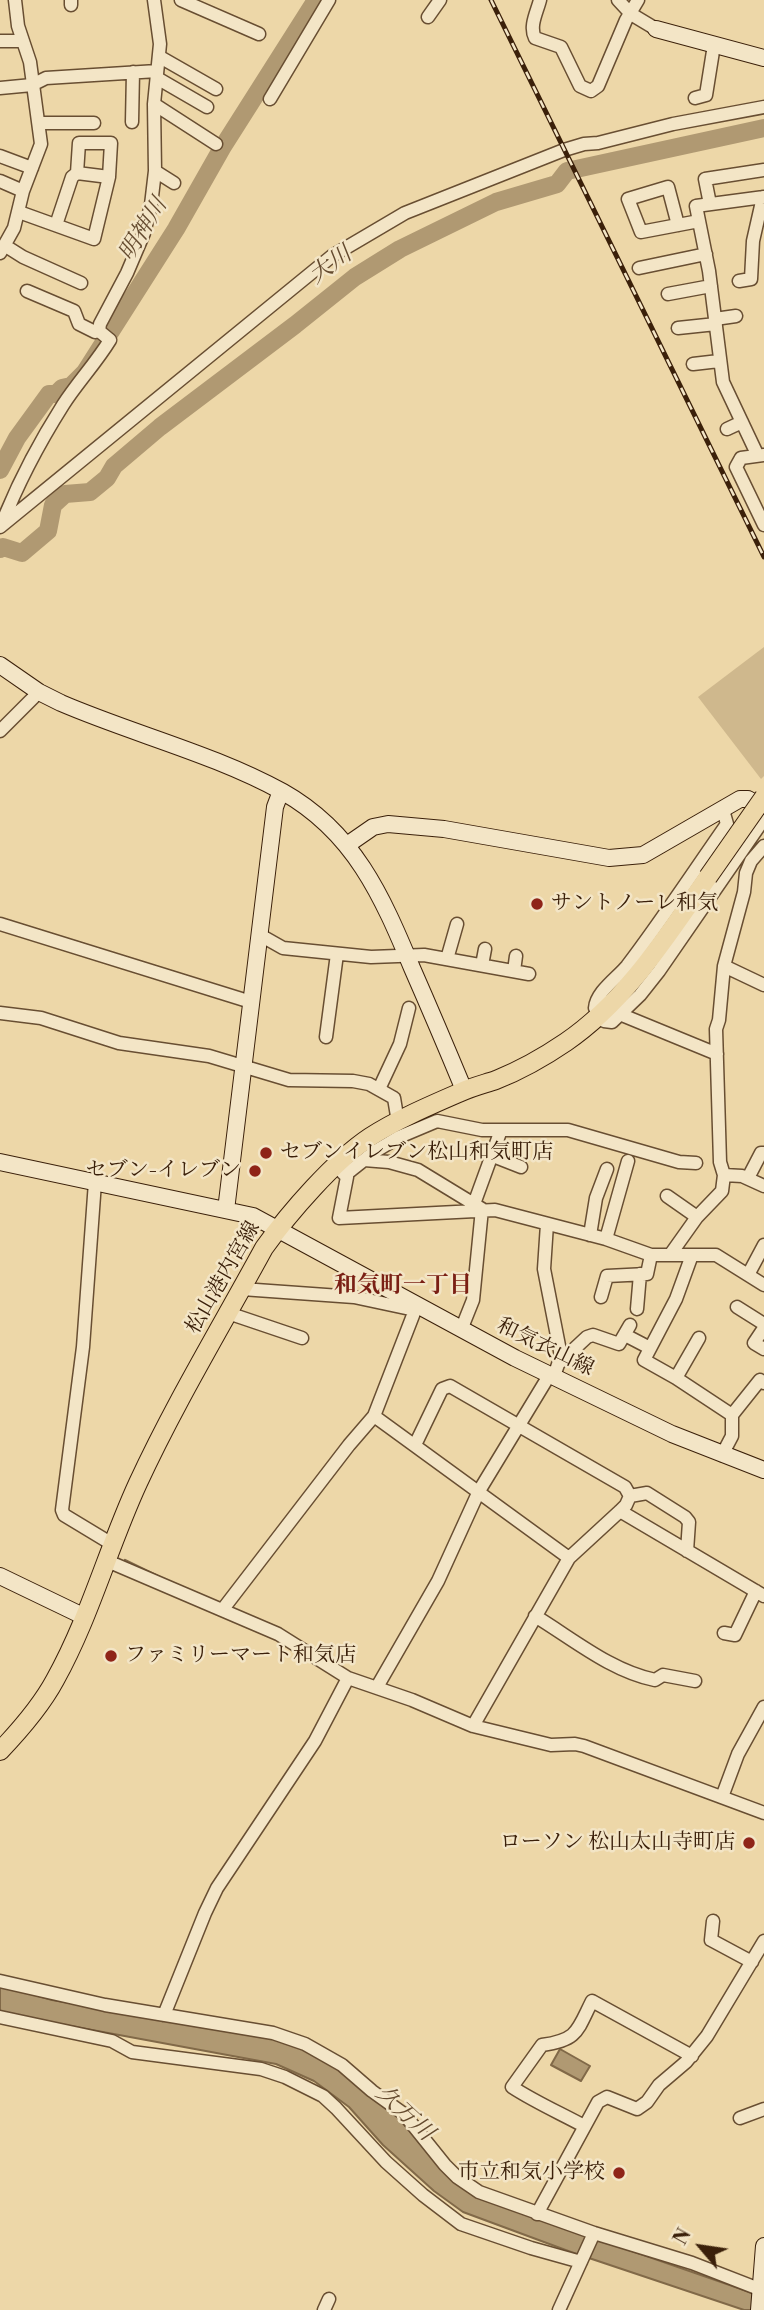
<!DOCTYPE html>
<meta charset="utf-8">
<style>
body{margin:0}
#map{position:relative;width:764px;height:2310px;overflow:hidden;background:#edd7a8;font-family:"Libre Bodoni",serif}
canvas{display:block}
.north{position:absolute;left:666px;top:2212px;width:70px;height:70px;-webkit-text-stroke:5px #f3e5c6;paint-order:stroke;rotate:299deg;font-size:19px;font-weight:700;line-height:28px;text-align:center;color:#3b200a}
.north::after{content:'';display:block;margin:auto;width:24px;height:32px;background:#3b200a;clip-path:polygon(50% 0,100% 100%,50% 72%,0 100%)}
</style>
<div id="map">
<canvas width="764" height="2310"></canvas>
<div class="north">N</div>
</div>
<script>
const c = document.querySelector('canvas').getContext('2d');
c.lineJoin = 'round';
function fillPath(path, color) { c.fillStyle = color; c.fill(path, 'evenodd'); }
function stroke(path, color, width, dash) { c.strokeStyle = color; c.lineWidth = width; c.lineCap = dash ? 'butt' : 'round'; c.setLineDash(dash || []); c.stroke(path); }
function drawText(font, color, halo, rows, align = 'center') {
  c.font = font + ' "Libre Bodoni","Noto Serif JP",serif'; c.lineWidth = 5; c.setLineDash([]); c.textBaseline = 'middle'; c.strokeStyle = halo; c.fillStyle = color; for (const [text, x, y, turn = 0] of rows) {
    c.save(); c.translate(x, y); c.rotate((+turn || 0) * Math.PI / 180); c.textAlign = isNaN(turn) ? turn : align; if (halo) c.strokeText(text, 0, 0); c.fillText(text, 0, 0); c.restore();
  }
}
fillPath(new Path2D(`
 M764,647V776L761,779L698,697Z`), '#cfb88d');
const water = new Path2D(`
 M0,1985L52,2000L265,2035L304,2049L337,2067L374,2100L398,2117L443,2171L474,2196L764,2297V2310H744L571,2252L463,2212L434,2191L383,2145L349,2107L314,2081L276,2064L0,2013Z
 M560,2049L590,2066L581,2081L551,2065Z`);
fillPath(water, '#b09972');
stroke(water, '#816948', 2);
stroke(new Path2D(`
 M125,1560L162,1578`), '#816948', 2.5);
stroke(new Path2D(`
 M0,470L17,438L49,394H56L62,388L71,386L85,372L176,229L222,148L316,0
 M0,549L3,547L22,553L48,531L53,505L65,494L90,492L107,478L114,466L160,427L295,325L355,277L400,249L496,202L557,184L567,171L764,128`), '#b09972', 18);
const street = new Path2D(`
 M71,0V5
 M181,0L259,34
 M540,0C537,12 529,26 535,38L561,47L580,86L591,91L598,86L626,20L638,0
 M618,0L631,14L656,29
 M428,17L440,0
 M0,41H23
 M160,57L216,89
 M157,78L207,107
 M0,88L32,85L46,78L157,71
 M695,98L706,95L714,45
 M270,99L329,0
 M154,104L216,144
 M132,122L133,72
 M39,123H94
 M0,156L32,168
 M155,171L174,183
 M77,173L79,143H111L109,177
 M0,181L23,191
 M710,204L705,179L764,170
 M19,212L94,239L109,177L77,173L72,177L56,225
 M678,225L668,187L628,199L641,232L699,221
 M4,245L23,257L81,283
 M0,253L14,228L23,191L41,144L30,62L18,26L15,0
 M639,268L706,254
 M739,281L751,279L753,241L763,197
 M27,291L74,311L79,324L95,332L99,331
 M668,294L711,286
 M715,319L736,316
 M678,328L716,324
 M693,364L719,361
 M727,429L742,422
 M757,454L723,382L709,271L696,206L764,197
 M764,455L741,458L736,467L764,525
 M1,526C17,485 39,443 63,405C77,383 96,363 110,340L99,331L100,324L127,273L144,233L151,205L155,171L154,104L160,44L154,0
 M0,527L332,256L405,213L564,150L584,144L598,143L673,124L764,107
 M0,731L39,692
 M723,810L727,824C694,871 662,920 627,966C617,978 596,992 595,1008L604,1021L612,1022L640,995L659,971L764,819
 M0,924L251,1002
 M260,935L283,948L371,957L424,955L529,974
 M447,959L457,924
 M482,965L485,949
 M724,966L764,985
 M514,971L516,956
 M0,1013L41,1018L119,1043L209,1056L289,1080L353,1081L369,1084L394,1098L398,1122
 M622,1015L717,1054
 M326,1037L337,954
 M379,1089L400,1044L409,1008
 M493,1156L521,1167
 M364,1160L389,1162L418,1170L482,1209L473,1300L461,1330
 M337,1167L347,1177L339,1218L495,1210L606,1239L651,1255H716L764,1285
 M345,1175L374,1152L399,1137L437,1121L482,1130H568L679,1162L696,1163
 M724,1175L742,1176L764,1186
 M748,1178L761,1153H764
 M95,1182L83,1347L62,1510L64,1515L112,1544
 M667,1196L697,1217
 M474,1204L501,1130
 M547,1224L544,1269L561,1356L554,1376
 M590,1235L596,1198L607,1169
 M606,1239L628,1161
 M670,1255L697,1217L722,1191L724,1175L720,1162L716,1029L719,1020L724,966L744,892L746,873L751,861L764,846
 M692,1255L676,1299L644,1360L676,1378L732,1415V1436L722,1455
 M748,1275L764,1245
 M242,1289L354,1297L415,1310
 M601,1297L607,1276L647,1274L651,1255
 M737,1307L764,1324
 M637,1309L640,1274
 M228,1313L302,1338
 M764,1328L754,1343L764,1349
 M625,1335L650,1348
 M558,1364L587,1337L593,1335L619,1344L630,1325
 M676,1378L699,1338
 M732,1415L760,1380L764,1383
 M374,1416L569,1558
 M415,1445L442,1389L450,1386L625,1487L630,1496L626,1505L620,1511L569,1558L473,1726
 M630,1496L647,1493L685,1517L689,1522L687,1551
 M620,1511L764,1596
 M105,1560L278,1634L348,1678L412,1700L473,1726L551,1745L575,1744L584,1746L764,1813
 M223,1609L349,1445L374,1416L417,1305
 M535,1616C573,1639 611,1671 655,1680L663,1675L695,1681
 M724,1633L735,1635L756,1591
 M377,1687L438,1581L479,1491L550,1374
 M722,1797L738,1754L764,1707
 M713,1921L711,1940L752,1962
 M0,1981L105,2005L273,2033L305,2044L342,2065L372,2091L404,2114L445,2165L457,2177L479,2192L594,2233L692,2263L764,2291
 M164,2015L205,1913L217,1888L315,1741L348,1678
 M0,2017L112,2041L132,2052L261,2069L285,2077L323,2096L336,2108L386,2162L423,2195L461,2224L531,2248L581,2262
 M740,2118L764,2109
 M584,2126C560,2113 535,2102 512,2087L542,2045C578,2040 577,2031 592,2001L692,2056
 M537,2214L598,2102L607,2097L637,2109L647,2102L659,2085L686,2062L707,2036L764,1941
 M324,2310L329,2299
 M559,2310L594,2233`);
const secondary = new Path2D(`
 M656,29L764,58
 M0,665L39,692L61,703C133,734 214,754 283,792C354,832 382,896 412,968C430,1009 447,1049 464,1090
 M347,845L373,827L388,824L444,829L609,858L643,855L740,799H748L764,808
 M0,1162L253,1216L515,1358L672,1434L764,1470
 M226,1210L275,807L281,791
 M0,1576L85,1617
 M759,2310L764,2246`);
const primary = new Path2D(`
 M0,1751C21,1729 41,1706 55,1680C90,1617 108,1548 138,1483C175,1403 221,1327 264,1248C289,1213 334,1161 370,1137C398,1119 431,1105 461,1092C472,1087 484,1084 496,1080C521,1070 544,1057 566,1042C627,1000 666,937 708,877`);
stroke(street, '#684e32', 15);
stroke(secondary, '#3b200a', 18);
stroke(primary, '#3b200a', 20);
stroke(street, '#f3e5c6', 12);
stroke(secondary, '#f3e5c6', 16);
stroke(primary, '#edd7a8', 18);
const rail = new Path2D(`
 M491,0L764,557`);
stroke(rail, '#3b200a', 5);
stroke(rail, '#f3e5c6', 2.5, [8]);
const primaryBridge = new Path2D(`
 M708,877L764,797`);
stroke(primaryBridge, '#3b200a', 20, []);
stroke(primaryBridge, '#edd7a8', 18);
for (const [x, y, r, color] of [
 [537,904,7,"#8f2418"],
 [266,1153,7,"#8f2418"],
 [255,1171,7,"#8f2418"],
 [111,1656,7,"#8f2418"],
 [749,1843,7,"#8f2418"],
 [619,2173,7,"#8f2418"]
]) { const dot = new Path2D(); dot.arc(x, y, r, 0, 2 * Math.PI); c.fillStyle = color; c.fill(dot); stroke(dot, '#f3e5c6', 2.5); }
drawText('21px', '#3b200a', '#f3e5c6', [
 ["サントノーレ和気",551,904],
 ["セブンイレブン松山和気町店",280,1153],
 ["セブン-イレブン",241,1171,"right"],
 ["ファミリーマート和気店",125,1656],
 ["ローソン 松山太山寺町店",735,1843,"right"],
 ["市立和気小学校",605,2173,"right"]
], 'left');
drawText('21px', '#3b200a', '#f3e5c6', [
 ["松山港内宮線",224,1278,-60],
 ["和気衣山線",545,1348,26]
]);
drawText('italic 23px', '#644a2e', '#f3e5c6', [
 ["明神川",144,230,-58],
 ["大川",331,266,-36],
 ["久万川",404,2114,43]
]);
drawText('bold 23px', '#7a1f14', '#f3e5c6', [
 ["和気町一丁目",403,1286]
]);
</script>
